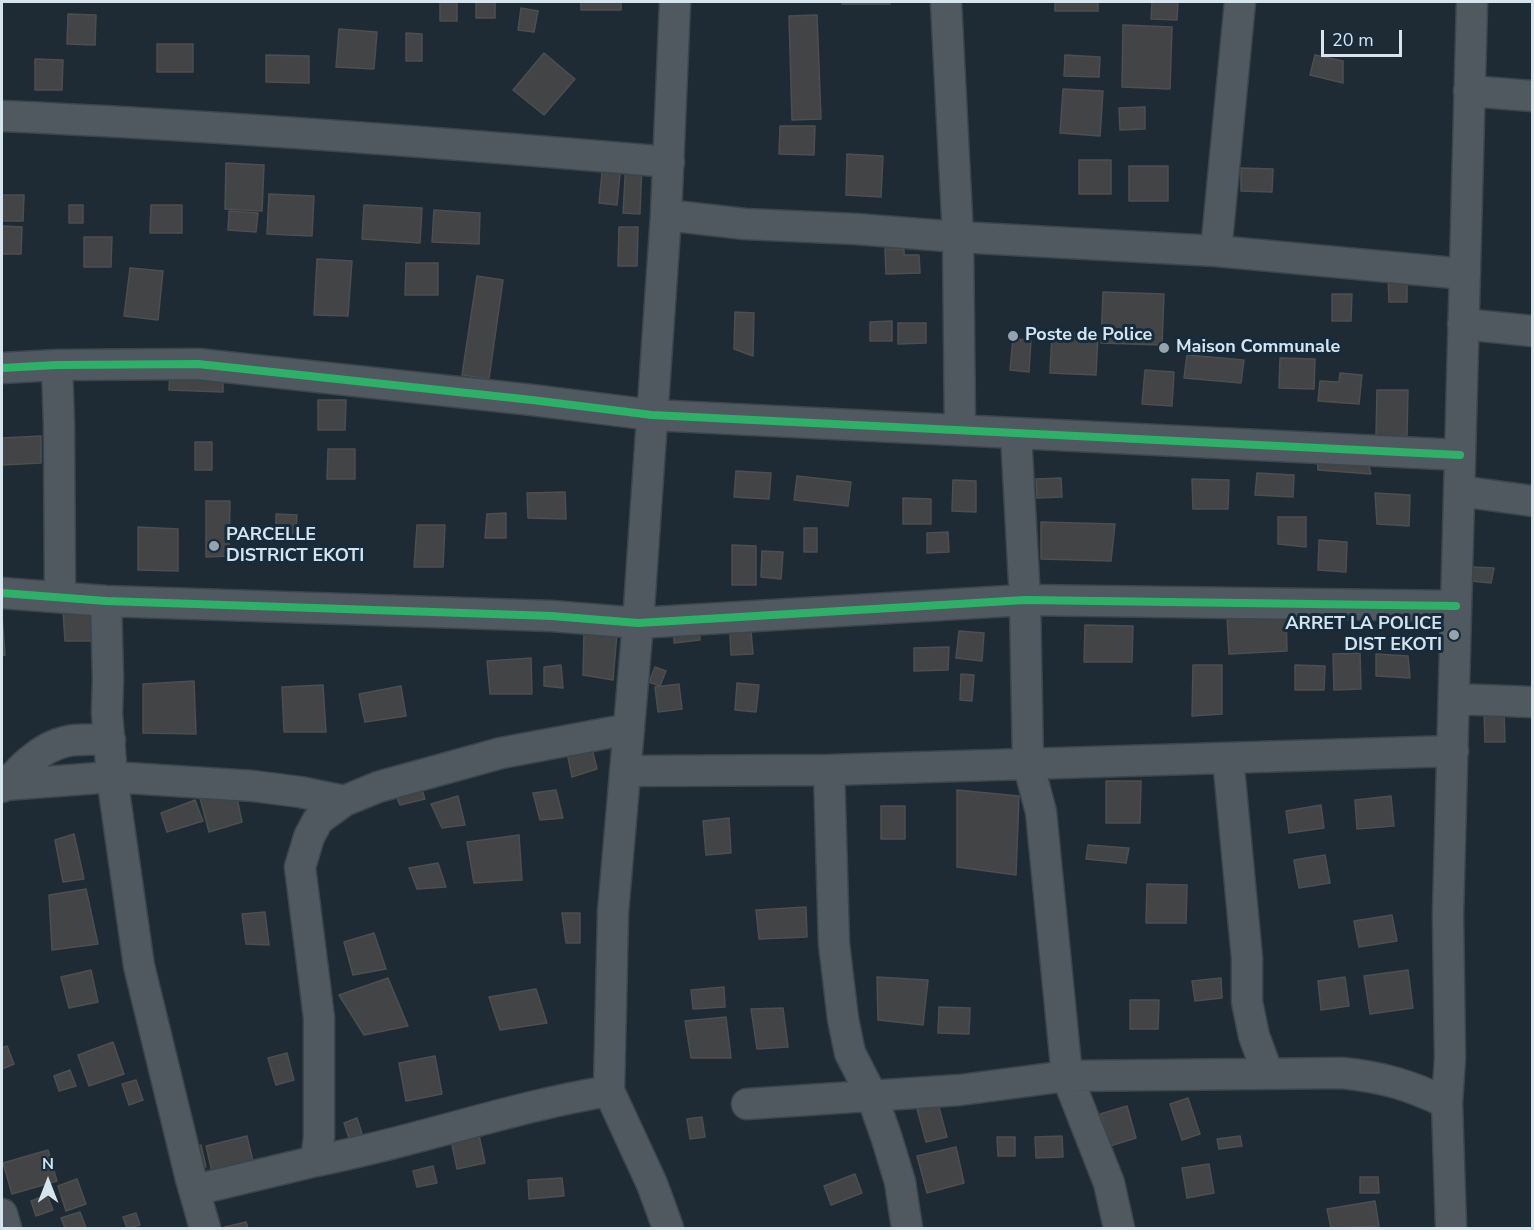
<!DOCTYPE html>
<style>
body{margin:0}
#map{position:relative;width:1534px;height:1230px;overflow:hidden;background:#1e2b34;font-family:"Nunito Sans",sans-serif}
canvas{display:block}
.frame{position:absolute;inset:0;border:3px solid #d6e4ee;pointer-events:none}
.north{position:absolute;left:18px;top:1152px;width:60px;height:60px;-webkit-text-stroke:4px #162c3c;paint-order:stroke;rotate:0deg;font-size:16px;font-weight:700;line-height:24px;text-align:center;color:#d6e4ee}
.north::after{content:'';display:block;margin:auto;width:21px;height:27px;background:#d6e4ee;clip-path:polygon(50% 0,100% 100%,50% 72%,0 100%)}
.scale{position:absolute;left:1321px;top:30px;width:81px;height:27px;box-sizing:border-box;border:3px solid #d6e4ee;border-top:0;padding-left:8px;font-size:18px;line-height:21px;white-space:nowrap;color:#d6e4ee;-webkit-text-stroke:4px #162c3c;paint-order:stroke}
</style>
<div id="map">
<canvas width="1534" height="1230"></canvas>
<div class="frame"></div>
<div class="north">N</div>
<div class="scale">20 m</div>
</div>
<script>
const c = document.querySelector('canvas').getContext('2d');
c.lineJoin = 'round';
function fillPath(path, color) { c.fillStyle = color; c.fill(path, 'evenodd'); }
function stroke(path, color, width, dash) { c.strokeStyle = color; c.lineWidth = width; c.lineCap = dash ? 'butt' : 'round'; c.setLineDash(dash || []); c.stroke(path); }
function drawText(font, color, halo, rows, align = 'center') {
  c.font = font + ' "Nunito Sans",sans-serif'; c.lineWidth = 6; c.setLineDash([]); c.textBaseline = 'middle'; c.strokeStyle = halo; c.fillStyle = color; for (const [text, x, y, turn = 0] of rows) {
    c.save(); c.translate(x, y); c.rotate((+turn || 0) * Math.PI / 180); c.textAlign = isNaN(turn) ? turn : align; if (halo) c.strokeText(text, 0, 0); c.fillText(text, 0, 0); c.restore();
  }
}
const building = new Path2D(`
 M440,2H457V21H440Z
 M476,2H495V18H476Z
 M581,2H621V10H581Z
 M842,2H890V4H842Z
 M1055,2H1098V11H1055Z
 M1152,2H1178L1177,20L1151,19Z
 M521,8L538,11L534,32L518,30Z
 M68,14L96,15L95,45L67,44Z
 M817,15L821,119L792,120L789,16Z
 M1123,25L1172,27L1170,89L1122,87Z
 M339,29L377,32L374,69L336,67Z
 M406,33L422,34V61H406Z
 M157,44H193V72H157Z
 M544,53L575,79L544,115L513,90Z
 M266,55L309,56V83L266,82Z
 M1065,55L1100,57L1099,77L1064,76Z
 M1315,55L1343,61V83L1310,75Z
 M35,59L63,60L62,90H35Z
 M1063,89L1103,91L1100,136L1060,133Z
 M1145,107V129L1120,130L1119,108Z
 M780,126H815L814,155L779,154Z
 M847,154L883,156L881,197L846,195Z
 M1079,160H1111V194H1079Z
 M626,161L642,162L640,214L623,213Z
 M603,162L621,163L617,205L599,203Z
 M226,163L264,165L262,211L225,209Z
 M1129,166H1168V201H1129Z
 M1241,168L1273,169L1272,192L1241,191Z
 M269,194L314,196L312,236L267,234Z
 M2,195H24L23,221H2Z
 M69,205H83V223H69Z
 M151,205H182V233H150Z
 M364,205L422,208L420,243L362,239Z
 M434,210L480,213L479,244L432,242Z
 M229,211L258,213L256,232L228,230Z
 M2,226L22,227L21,254H2Z
 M619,227H638L637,266H618Z
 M84,237H112L111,267H84Z
 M885,249H904V255H919L920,273L886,274Z
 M317,259L352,261L348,316L314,315Z
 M406,263H438V295H405Z
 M130,268L163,271L158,320L124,316Z
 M1407,275V302H1389L1388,276Z
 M477,276L503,280L489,379L462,375Z
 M1103,292L1164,294L1162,345L1101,343Z
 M1332,294H1352L1351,321H1332Z
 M735,312L754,313L753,356L734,349Z
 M892,321V341H870V322Z
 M898,323H926V343L898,344Z
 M1052,332L1098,334L1096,375L1050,373Z
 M1013,339L1031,340L1029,372L1010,370Z
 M1187,355L1244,360L1241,383L1184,378Z
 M1280,358L1315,359L1314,389L1279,388Z
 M1145,370L1174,372L1172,406L1142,404Z
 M170,371L223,372V392L169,390Z
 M1340,373L1362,375L1359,404L1318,401L1320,381L1339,382Z
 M1377,390H1408L1407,436H1376Z
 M318,400H346L345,430H318Z
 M41,436V463L2,465V438Z
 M195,442H212V470H195Z
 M328,449H355V479H327Z
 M1317,457L1367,459L1371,474L1318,470Z
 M736,471L771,473L769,499L734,497Z
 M1257,473L1294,475L1293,497L1255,495Z
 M797,476L851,482L848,506L794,500Z
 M1061,478L1062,497L1037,498L1036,479Z
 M1192,479L1229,480L1228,509H1193Z
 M953,480L976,481V512L952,511Z
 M565,492L566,519L528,518L527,493Z
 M1375,493L1410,495L1409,526L1377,524Z
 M903,498L931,499V524H903Z
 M206,501H230L229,556L206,557Z
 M506,513V538H485L487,514Z
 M276,514L297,515L295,542L276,540Z
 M1278,517H1306V547L1278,544Z
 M1041,522L1115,524L1111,561L1041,559Z
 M417,525H445L443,567H414Z
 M138,527L178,529V571L138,570Z
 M804,528H817V552H804Z
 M948,532L949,552L927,553V533Z
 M1319,540L1347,542L1346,572L1318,570Z
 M732,545L756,546V585H732Z
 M762,551L783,552L781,579L761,577Z
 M1472,567L1494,568L1491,583L1470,581Z
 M63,610H92L95,641H65Z
 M1286,613L1287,651L1229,654L1227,616Z
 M2,615L5,655L2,656Z
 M699,623L700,640L674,643V626Z
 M1085,625L1133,626L1132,662H1084Z
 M751,631L753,654L731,655L730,633Z
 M959,631L984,633L982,661L956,658Z
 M584,632L617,634L613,680L583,675Z
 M949,647L948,670L914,671V648Z
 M1360,653L1361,689L1334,690L1333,654Z
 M1376,654L1408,656L1410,678L1376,676Z
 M531,658L532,694H490L487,661Z
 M561,665L563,688L544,686V667Z
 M1193,665H1222V714L1192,716Z
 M1295,665L1325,666L1324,690H1295Z
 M655,667L666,671L660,686L649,682Z
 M961,674L974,675L972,701L960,700Z
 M194,681L196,734L143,733V684Z
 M737,683L759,685L756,712L735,710Z
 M679,684L682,709L658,712L655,687Z
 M323,685L326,732H284L282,687Z
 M401,686L406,716L365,722L359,694Z
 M1484,711H1504L1505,742H1485Z
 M591,745L597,769L572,777L566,748Z
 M418,778L425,799L400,805L392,786Z
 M1106,781H1141L1140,823H1106Z
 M235,788L242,822L209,832L200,798Z
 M556,790L563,818L540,820L533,793Z
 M957,790L1019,796L1016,875L957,867Z
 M458,796L465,825L442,828L431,804Z
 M1391,796L1394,826L1357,829L1355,800Z
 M195,800L203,821L167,832L161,813Z
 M1321,805L1324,828L1289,833L1286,811Z
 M881,806H905V839H881Z
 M729,818L731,853L706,855L703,821Z
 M74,834L84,879L63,882L55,840Z
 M519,835L522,880L474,883L467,842Z
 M1088,845L1129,848L1126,863L1086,859Z
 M1325,855L1330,883L1299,888L1294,860Z
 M438,863L446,887L417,889L409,868Z
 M1147,884L1187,885L1186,923H1146Z
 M86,889L98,944L52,950L49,895Z
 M806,907L807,937L759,939L756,910Z
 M265,912L269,945L246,944L242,914Z
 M562,913H580V943H566Z
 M1392,915L1397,941L1359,947L1354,921Z
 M374,933L386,969L353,975L344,942Z
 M91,970L98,1002L69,1008L61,977Z
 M1408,970L1413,1008L1370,1014L1364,976Z
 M877,977L928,980L923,1025L878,1020Z
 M1345,977L1349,1006L1321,1010L1318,981Z
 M388,978L408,1026L364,1035L339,995Z
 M1221,978L1222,998L1195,1001L1192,981Z
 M724,987L725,1007L693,1009L691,990Z
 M536,989L547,1023L500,1030L489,997Z
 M1130,1000H1159L1158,1029H1130Z
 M939,1007L970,1008L969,1034L938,1033Z
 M783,1008L788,1047L757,1049L751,1009Z
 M726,1017L731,1058H691L685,1021Z
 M113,1042L124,1074L89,1086L78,1055Z
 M7,1046L14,1064L2,1069V1048Z
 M287,1053L294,1080L276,1085L268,1058Z
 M435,1056L442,1094L406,1101L399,1063Z
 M70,1070L76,1086L59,1091L54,1076Z
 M136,1080L143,1100L129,1105L122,1084Z
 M1188,1098L1200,1134L1182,1140L1170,1104Z
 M937,1100L947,1137L926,1142L916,1105Z
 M1127,1106L1136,1138L1110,1146L1100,1114Z
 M702,1117L705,1137L690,1139L687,1119Z
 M357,1118L362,1134L349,1138L344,1123Z
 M479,1135L485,1163L457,1169L451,1140Z
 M247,1136L254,1166L213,1176L206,1146Z
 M1062,1136L1063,1157L1036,1158L1035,1137Z
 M1240,1136L1242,1146L1219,1149L1217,1139Z
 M997,1137H1015V1156H998Z
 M201,1145L206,1167L196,1169L191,1147Z
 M956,1147L964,1183L927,1193L917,1156Z
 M48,1150L57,1181L12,1194L3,1163Z
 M1209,1164L1214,1193L1187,1198L1182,1168Z
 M433,1166L437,1183L417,1187L413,1171Z
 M855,1174L862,1193L831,1205L824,1186Z
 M1360,1177H1378L1379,1193H1360Z
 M562,1178L564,1196L529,1199L528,1180Z
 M77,1179L86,1204L66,1211L58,1186Z
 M47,1195L53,1210L36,1216L31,1201Z
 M1375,1201L1379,1226L1331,1228L1327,1209Z
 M80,1212L86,1228H65L61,1218Z
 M136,1213L140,1225L127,1228L123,1217Z
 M246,1222L248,1228H225V1227Z`);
fillPath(building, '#424445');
stroke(building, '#4d4f4f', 1.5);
const minor = new Path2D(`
 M946,2L958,237L960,430
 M1469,91L1532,96
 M2,116C225,126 447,143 669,162
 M666,215L745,224L856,229L958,237L1216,251L1465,274
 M1216,251L1240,2
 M1463,324L1532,331
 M57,365L59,426L60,597
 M2,368L57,365L198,364L532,400L652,415L1460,455
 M1016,434L1025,600L1028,763L1041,812L1067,1076L1109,1183L1119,1228
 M1459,491L1532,501
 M2,593L106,601L552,616L638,623L1025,600L1456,606
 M106,601L108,678L107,713L112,777L139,966L191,1179L205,1228
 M1454,699L1532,702
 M1228,758L1247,958V1002L1254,1036L1268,1074
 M829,770L834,944L843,1019L850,1053L872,1096L887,1139L900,1182L907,1228
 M625,771L829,770L1453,751
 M5,785L112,777L253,786L300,792L344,801
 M2,787C12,780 20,769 30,761C57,737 76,739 110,740
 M747,1104L960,1090L1067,1076L1342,1073C1382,1077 1410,1085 1447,1103
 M316,1161C415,1142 510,1107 609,1091
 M195,1190L316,1161L319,1137V1018L300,867L309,837L318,820L344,801L378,787L501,753L629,729
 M2,1214L6,1228
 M668,1228L652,1184L609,1091L613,912L638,623L666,215L675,2
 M1451,1228L1447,1103L1450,1058L1448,914L1472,2`);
stroke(minor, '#3b454c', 33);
stroke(minor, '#505960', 30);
stroke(new Path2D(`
 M2,368L57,365L198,364L532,400L652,415L1460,455
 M2,593L106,601L552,616L638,623L1025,600L1456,606`), '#2db169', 8);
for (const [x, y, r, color] of [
 [1013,336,6,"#96a3ad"],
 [1164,348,6,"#96a3ad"],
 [214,546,6,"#96a3ad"],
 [1454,635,6,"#96a3ad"]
]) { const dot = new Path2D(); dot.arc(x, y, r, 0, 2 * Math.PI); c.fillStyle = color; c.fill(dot); stroke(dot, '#162c3c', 2); }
drawText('bold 18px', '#d6e4ee', '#162c3c', [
 ["Poste de Police",1025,336],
 ["Maison Communale",1176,348],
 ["PARCELLE",226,536],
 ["DISTRICT EKOTI",226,557],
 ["ARRET LA POLICE",1442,625,"right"],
 ["DIST EKOTI",1442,646,"right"]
], 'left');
</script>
